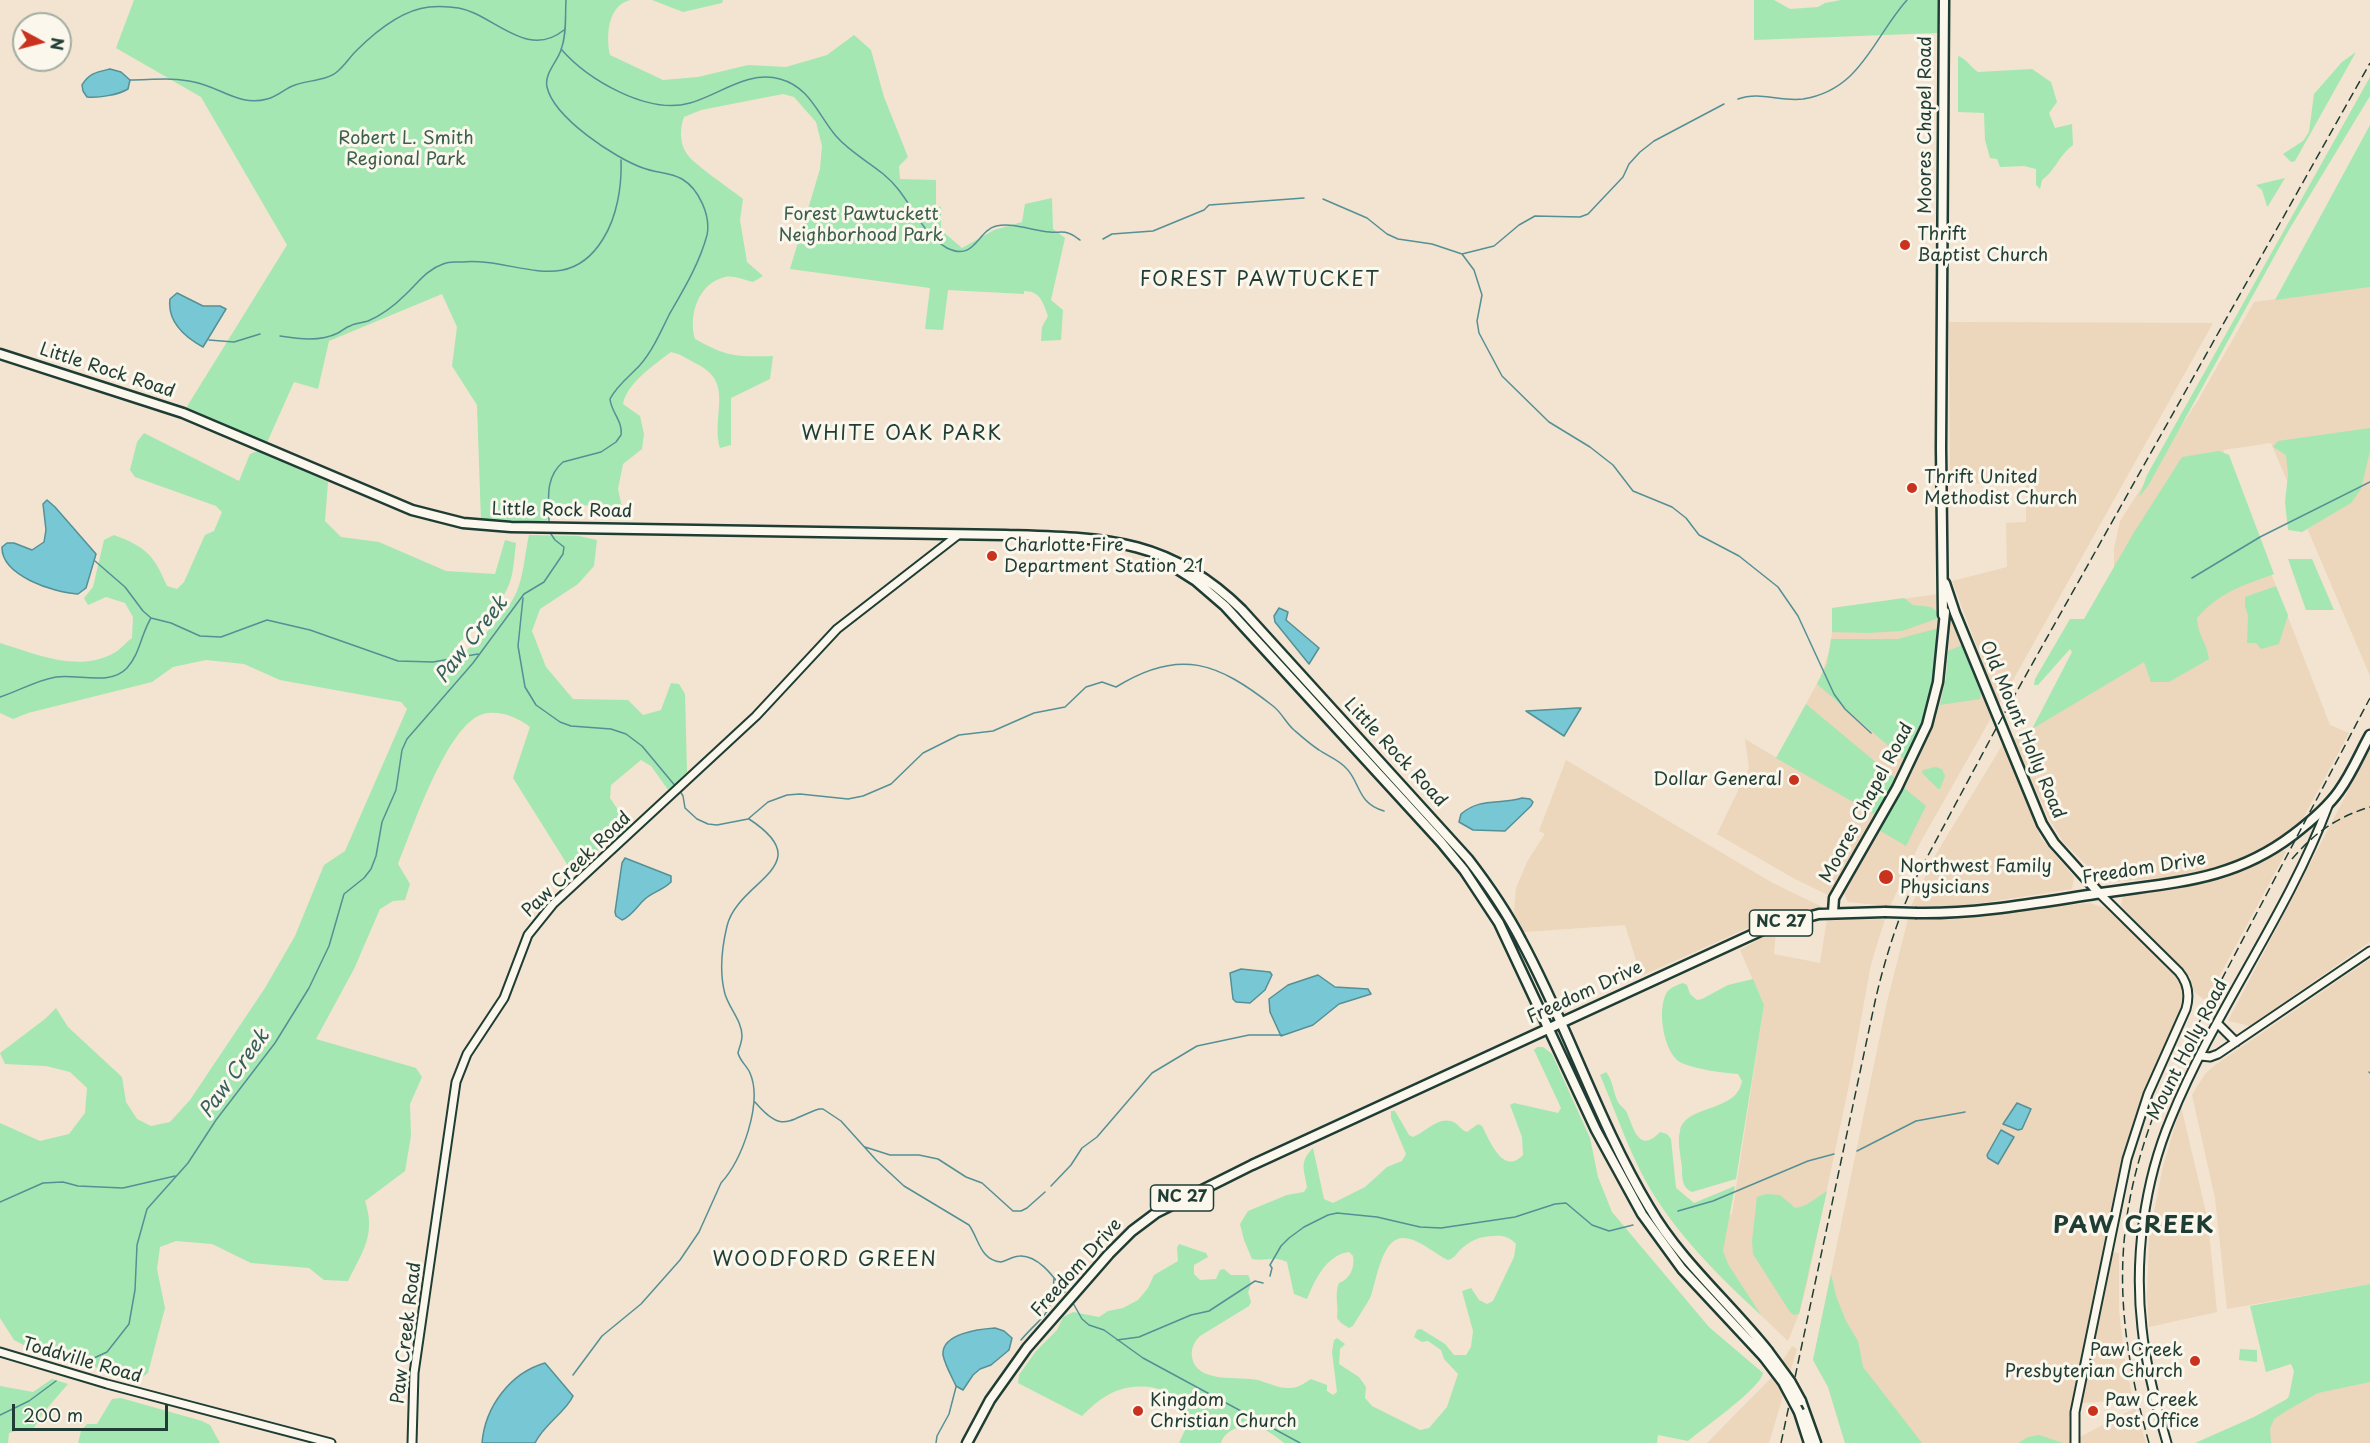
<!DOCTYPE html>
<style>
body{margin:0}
#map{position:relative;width:2370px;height:1443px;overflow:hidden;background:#f2e4d0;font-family:"Playpen Sans",sans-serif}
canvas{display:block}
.north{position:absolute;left:12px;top:12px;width:60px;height:60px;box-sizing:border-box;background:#fbf7ec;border:2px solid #a3ada2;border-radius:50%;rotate:97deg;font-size:16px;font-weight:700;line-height:24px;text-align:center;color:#1f3d34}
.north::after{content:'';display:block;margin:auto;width:21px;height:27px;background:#c8321e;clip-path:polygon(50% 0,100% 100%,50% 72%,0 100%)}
.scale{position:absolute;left:12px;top:1404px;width:156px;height:27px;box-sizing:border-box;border:3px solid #1f3d34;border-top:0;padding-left:8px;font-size:18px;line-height:21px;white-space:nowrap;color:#1f3d34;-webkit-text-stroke:4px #fbf7ec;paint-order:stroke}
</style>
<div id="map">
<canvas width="2370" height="1443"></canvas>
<div class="north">N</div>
<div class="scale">200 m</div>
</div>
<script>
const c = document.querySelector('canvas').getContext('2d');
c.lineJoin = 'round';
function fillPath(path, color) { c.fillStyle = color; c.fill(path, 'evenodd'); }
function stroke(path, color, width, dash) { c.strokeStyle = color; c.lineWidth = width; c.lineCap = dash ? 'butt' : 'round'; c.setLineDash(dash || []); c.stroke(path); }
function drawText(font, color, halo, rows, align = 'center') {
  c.font = font + ' "Playpen Sans",sans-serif'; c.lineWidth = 6; c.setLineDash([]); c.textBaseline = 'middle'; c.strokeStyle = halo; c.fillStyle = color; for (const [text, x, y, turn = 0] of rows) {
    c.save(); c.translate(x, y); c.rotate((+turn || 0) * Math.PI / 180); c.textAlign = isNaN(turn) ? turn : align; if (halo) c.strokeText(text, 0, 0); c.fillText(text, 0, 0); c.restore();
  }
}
fillPath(new Path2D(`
 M2370,287V676L2271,443L2223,450L2330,725L2349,733L2299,826L2266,846L2229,864L2201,871L2164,878L2107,882L2102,880L2064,843L2049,819L2013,740L2145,657L2114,580V548L2120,521L2200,397L2254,302Z
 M1949,322L2213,323L1999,705L1952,581L2007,567L2006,523L2026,522V483L1950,484Z
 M1940,594L1938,650L1906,761L1830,896L1793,878L1717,834L1749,768L1745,739L1777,758L1821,676L1830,648L1833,625L1832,608Z
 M1951,616L1991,718L1920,843L1890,906L1848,902L1844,893L1913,770L1936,717L1946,677Z
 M2003,744L2041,838L2074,877L2072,889L1956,907L1911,906L1936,854Z
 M2370,749V942L2250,1026L2228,1021Z
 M1566,760L1771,882L1822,907L1768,919L1641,976L1625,925L1524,932L1514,913L1516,888L1528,860L1545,834L1539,831Z
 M2283,850L2286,852L2206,1001L2194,992L2190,977L2121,906L2123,896L2127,894L2204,883L2241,872Z
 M2090,903L2105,908L2177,974L2184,995L2183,1006L2150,1082L2127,1148L2069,1420L2070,1443H1845L1828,1387L1813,1360L1887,1002L1908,919Z
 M1827,919H1885L1871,964L1850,1080L1807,1283L1799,1314L1788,1341L1727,1283L1691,1242L1665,1209L1639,1169L1649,1165L1714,1220L1732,1214L1764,1005L1740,950L1776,930L1774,954L1820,963Z
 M2370,959V1284L2227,1309L2215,1198L2192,1095L2205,1074L2215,1065Z
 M2181,1106L2208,1221L2217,1312L2149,1327L2147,1297L2149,1237L2163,1166Z
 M2112,1252L2119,1253V1310L2124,1355L2133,1400L2081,1403Z
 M1792,1346L1797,1349L1769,1443H1707L1772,1377Z
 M2370,1363V1443H2217Z
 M2135,1408L2146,1443H2078V1438Z`), '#ecd6bc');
fillPath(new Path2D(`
 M134,0H630C607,6 606,37 610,55L663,80L698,77L748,65L786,67L827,55L854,35L871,50L884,97L908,157L899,166L900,179L936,180V206L941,207V230L962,248L994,230L1022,222L1025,204L1052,198L1053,229L1065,238L1051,300L1063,310L1061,340L1041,341L1042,327L1048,316C1043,302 1040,291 1024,291V294L948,290L943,330L925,329L930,288L790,269L820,169L822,146L816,122L794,97L783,94L701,110L684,117C680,128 679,143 687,154C693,164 731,189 743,199L740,220L747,262L763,276L753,282C745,280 732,275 725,277C698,283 688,316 695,339C727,357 737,357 773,356L770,379L731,398V445L720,448C711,414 735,383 697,364C687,359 681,354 671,352C654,365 627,383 623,404L640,416L644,434L642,449L623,464L618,489L623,512L597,506L551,503L548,509L547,523L481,521L477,405L452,366L457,327L442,294L329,341L318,389L294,382L265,447L183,413L287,245L201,97L116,48Z
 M652,0H723L722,3L683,12Z
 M1754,0H1774L1790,9L1818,7L1825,3L1841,0H1937V33L1754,40Z
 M2356,52L2295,161L2291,162L2283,154L2303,141L2309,132L2314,94L2342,62Z
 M1958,56C1967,59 1970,67 1978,72L2032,69L2051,82L2057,102L2049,113L2055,128L2072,124L2073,145C2059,155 2055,171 2042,180L2040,189L2036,185V169L2024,166L2000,167L1997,159L1990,158L1985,140L1984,113L1958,112Z
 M2370,77V96L2290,228L2148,486L2139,497L2147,475Z
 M2370,125V287L2275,300Z
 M2285,178L2268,206H2267L2262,190L2256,185Z
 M2370,428V451L2361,489L2351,503L2302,532L2288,530L2285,502L2288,475L2286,455L2273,447L2278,441Z
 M144,433L239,481L250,454L260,450L328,482L325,521L341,537L379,542L446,571L495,574L505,540L516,543C514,557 514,576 507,589C493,619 455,635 446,667C470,649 506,618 517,591C524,574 525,552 529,535L579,536L597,540L594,566L578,584L540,609L532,631L546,667L573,699L628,700L643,715L661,710L671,683L679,684L685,694L687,772L669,791L651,766L641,760L611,785L610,798L630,828L584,860L572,872L513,778L530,727C517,717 499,710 483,714C447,724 412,830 398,864L410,884L405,900L393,901L380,909L354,969L316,1039L416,1068L422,1077L410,1104L411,1136L405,1171L365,1201C376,1234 363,1251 348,1281L324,1280L309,1268L251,1263L212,1244L176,1241L160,1247L157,1269L165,1308L148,1373L140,1379L39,1353L14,1340L0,1318V1123L40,1141L69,1134L85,1113L87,1088L70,1072L46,1066L5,1064L0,1053L45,1019L56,1008L68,1027L122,1077L126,1102L137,1119L151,1126L170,1122L190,1100L265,988L295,936L324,865L345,851L407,709L401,702L280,680L244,664L206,660L173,667L152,682L28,713L13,719L0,713V643C36,654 78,673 114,653C120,650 126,642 132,638L133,617L125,603L106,597L88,605L84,598L93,587L104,540L114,535C146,547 154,555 167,586L177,589L184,582L205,535L214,531L222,512L216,506L135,477L130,470L137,442Z
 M2219,451L2229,455L2274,574C2242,586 2221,591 2197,618C2198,636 2207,643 2209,659L2169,682H2151L2144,662L2032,729L2072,652L2070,649L2038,685H2034L2035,679L2070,619H2084L2133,534L2182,457Z
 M2288,559H2312L2334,610H2306Z
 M2276,586L2288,615L2279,644L2261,649L2256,643H2247L2248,616L2245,606V597Z
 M1904,598L1913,605L1931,607L1939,613V618L1902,631L1868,633L1832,632V608Z
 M1939,628C1937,679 1929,715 1906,761L1817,684L1827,664L1831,639H1898Z
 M1962,645L1981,693L1980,699L1940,705L1946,677L1948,651Z
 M1806,704L1896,779L1876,815L1776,758Z
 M1935,767L1942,769L1945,776L1940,789H1938L1922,773L1923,770Z
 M1903,787L1926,806L1906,846L1879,830Z
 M1753,979L1764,1005L1736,1179L1692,1192C1682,1188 1682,1178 1682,1168C1681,1157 1677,1142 1680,1131C1685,1104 1737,1113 1742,1081L1738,1074C1724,1073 1684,1068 1676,1059C1663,1046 1657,1008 1667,992C1671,987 1677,985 1683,983L1687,985L1690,994L1697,1000L1702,999L1728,985Z
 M1537,1047H1543L1552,1054L1590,1138L1598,1177L1612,1212L1709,1327L1763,1373C1761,1388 1702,1429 1688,1441L1658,1435L1657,1443H1284C1268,1430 1255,1421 1234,1429C1228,1432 1223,1436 1221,1443H1179C1183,1434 1190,1423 1187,1413C1180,1387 1140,1382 1119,1390C1104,1395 1093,1405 1082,1416L1018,1383L1019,1375L1036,1351L1057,1330L1063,1317L1073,1312L1099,1317L1108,1311L1123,1308L1138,1300L1148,1288L1154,1275L1178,1261L1177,1248L1179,1244L1206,1253L1208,1257L1194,1265V1274L1200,1280L1216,1279L1220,1270L1224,1269L1231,1275H1248C1252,1282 1251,1286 1248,1292L1251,1302L1249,1306L1200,1336C1194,1342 1191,1348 1192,1357C1196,1384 1239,1376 1258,1380C1269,1383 1279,1389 1290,1388C1298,1388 1305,1383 1311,1379L1327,1385V1391L1333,1395L1337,1392L1332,1352L1334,1340L1337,1338L1345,1344L1340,1349L1339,1364L1359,1377L1366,1387L1365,1398L1372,1406L1420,1430L1429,1428L1447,1407L1458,1374L1444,1359L1441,1350L1428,1341L1422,1342L1414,1337L1417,1330L1421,1329L1445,1344L1454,1355H1466L1471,1347L1473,1331L1462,1291L1471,1288L1479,1300L1487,1304L1493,1301L1514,1257L1516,1244C1510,1237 1502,1235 1494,1236C1480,1236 1469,1241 1459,1251C1455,1256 1454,1258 1448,1260C1435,1254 1417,1237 1402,1238C1381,1239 1376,1284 1370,1298C1365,1307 1358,1317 1353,1326L1349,1328L1341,1323L1337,1318C1339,1306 1334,1294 1339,1283C1350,1279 1355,1268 1353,1256L1349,1252C1326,1255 1315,1280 1307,1299L1294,1294L1287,1262C1273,1255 1265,1262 1252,1259L1244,1240L1240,1224L1248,1211L1287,1195L1304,1192L1307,1187C1304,1169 1299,1162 1313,1148L1324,1199L1333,1203L1365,1187L1387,1167L1402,1161L1406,1154L1391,1118V1111H1395L1409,1135L1413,1137C1426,1132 1440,1114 1455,1123C1460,1126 1461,1130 1467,1132L1478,1124L1482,1126C1490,1141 1503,1176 1523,1155L1522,1137L1510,1105L1514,1103L1558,1113L1561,1108L1534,1050Z
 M1606,1072C1613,1080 1613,1092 1618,1102C1621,1107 1625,1108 1627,1113C1634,1129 1639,1154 1660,1132L1667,1134L1671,1139L1676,1188L1694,1203L1735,1186L1723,1251L1728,1264L1761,1315C1715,1273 1666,1224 1639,1168C1624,1138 1613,1105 1600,1075Z
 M1827,1191L1799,1314L1794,1315L1790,1312L1753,1254L1752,1241L1757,1197L1766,1194L1780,1195L1795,1208L1806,1205Z
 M1831,1274L1836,1296L1846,1321L1858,1341L1863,1367L1922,1443H1845L1828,1387L1813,1360Z
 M2370,1284V1382L2318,1393L2286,1411L2274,1419L2270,1429L2271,1443H2195L2254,1417L2287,1399L2289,1396L2294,1371L2291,1364L2266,1372L2250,1306Z
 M2240,1349L2257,1350V1362L2239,1360Z
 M52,1379L68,1384L43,1413L32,1431L19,1430L9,1433L8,1443H0V1386L33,1392Z
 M121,1398L202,1421L210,1425L220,1443H78L81,1431L87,1424H97L112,1399Z
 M2039,1435L2063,1443H2018L2028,1437Z`), '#a4e7b2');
const water = new Path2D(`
 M110,69L121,72L130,80L128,89C118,95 99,98 87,97L83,91L82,85C89,73 97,72 110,69Z
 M177,293L203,306H220L226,309L203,347C185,337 167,322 170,299Z
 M47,500L55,507L96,554L86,588L78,594C55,593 1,576 2,547L7,543H14L32,550L44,542L46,530L43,504Z
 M1279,608L1288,612L1286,620L1319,648L1309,664L1275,622L1274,616Z
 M1577,708H1581L1564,736L1526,711Z
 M1522,798L1530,799L1533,802L1531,806L1505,831L1473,830L1459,822L1461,814C1481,797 1499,805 1522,798Z
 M625,858L671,876V882C663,890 653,892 645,899C637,906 632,916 622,920L616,916L615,912L622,863Z
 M1241,969L1270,972L1272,975L1265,990L1250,1003L1236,1002L1233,999L1230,973Z
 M1318,975L1335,987L1368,989L1371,994L1339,1004L1313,1025L1281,1036L1270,1012L1269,999L1288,985Z
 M2017,1103L2031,1109L2022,1129L2018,1130L2003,1124Z
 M2001,1130L2014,1137L1998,1164L1988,1158L1987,1155Z
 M995,1328L1004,1331L1012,1338L1009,1350L991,1365L980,1369L973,1375L963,1390L956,1386C952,1377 945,1365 943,1355C941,1333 981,1329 995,1328Z
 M545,1363L573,1396C566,1412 544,1424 535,1443H482C485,1407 510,1373 545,1363Z`);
fillPath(water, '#78c7d5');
stroke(water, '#549095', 1.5);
stroke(new Path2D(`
 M561,49C588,80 648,115 690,103C719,95 748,70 780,79C810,87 818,115 836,136C854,157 881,167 898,189C914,209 924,235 947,248C975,262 977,231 996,226C1014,222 1033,231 1050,232C1056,233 1063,231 1068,233C1072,234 1077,238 1080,240
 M130,80C151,80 174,77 194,82C220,87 240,107 267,99C279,96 285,88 295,85C308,80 327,81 338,71C345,65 350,57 356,51C375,32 401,10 429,7C443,6 461,7 474,13C503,26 532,56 564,30
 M1738,99C1760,91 1780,102 1803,99C1861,90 1873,38 1907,0
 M1323,199L1367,218L1387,234L1398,239L1432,244L1462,254L1494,246L1519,225L1535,216L1580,217L1588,214L1623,177L1629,164L1640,152L1654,141L1724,104
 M1103,239L1112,234L1153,231L1204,210L1209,205L1304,198
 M1462,254L1474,270L1482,295L1477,321L1479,333L1502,376L1549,422L1590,447L1613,465L1633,491L1672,507L1686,518L1699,535L1739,556L1778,587L1798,616L1834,694L1845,709L1871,733
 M280,336C299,339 320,342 338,333C342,331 346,327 350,326C355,323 362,323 368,321C382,315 394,306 405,295C418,283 426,270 443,264C449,261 455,262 462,262C515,257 567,298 603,239C617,217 622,186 621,160
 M209,340L234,342L260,334
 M549,523C549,501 544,478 563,462L601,452L616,442L621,435C623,421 611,412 610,399C617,385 630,376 640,365C653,350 661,331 670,313C684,289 700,262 707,235C711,216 699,189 682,179C670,172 656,173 643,168C615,158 554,118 547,87C544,74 557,62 561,50C567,34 565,16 566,0
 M95,561L125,587L143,611L151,618L171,623L200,636L221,637L267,620L310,630L398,661L433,662L478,654
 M2192,578L2260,537L2370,482
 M523,598L518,646L525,687L536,705L560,722L571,726L611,729L626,734L642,746L677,788
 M0,697C19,691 37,680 56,677C79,674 110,686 127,668C140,654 141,634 151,618
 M680,791L683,796L685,808L697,819L708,824L717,825L748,819L768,802L787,795L800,794L848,799L863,796L891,784L923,753L959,735L993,731L1034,713L1065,707L1086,687L1102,682L1116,687C1180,647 1218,663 1273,706C1282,713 1286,723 1294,730C1302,737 1311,745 1319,750C1328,756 1339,760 1346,768C1360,781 1357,804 1384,811
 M2369,1072L2370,1073
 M755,1102C783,1135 788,1119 819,1109H823L841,1121L877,1161L904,1186L969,1225C979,1239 980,1260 1001,1262C1008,1260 1014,1256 1020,1256C1039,1255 1055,1279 1065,1292
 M865,1147L890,1155H919L938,1159L966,1177L982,1183L1013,1211H1021L1027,1208L1045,1192
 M1857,1151L1916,1121L1965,1112
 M1051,1186L1071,1165L1082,1148L1097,1137L1152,1073L1197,1046L1249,1035H1282
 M0,1202L43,1183L63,1182L78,1186L123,1188L175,1176
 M1678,1211L1713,1201L1808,1161L1834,1154
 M1270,1276L1272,1268L1270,1265L1281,1246L1289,1238L1304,1227L1328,1215L1337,1213L1377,1217L1420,1227L1441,1228L1515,1217L1555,1204L1566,1203L1592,1225L1609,1231L1633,1225
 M1073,1303L1082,1319L1089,1325L1104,1330L1143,1358L1300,1443
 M1021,1340C1044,1313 1052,1318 1054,1278
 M1117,1340L1139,1337L1191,1315L1209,1311L1255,1281L1263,1283
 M81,1364L107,1352L129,1324L135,1290L137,1245L147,1209L188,1163L216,1120L275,1043L309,988L329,946L344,894L364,878L371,869L376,856L382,822L396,790L402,750L407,739L473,663L524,594L544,582L563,554L564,547L555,540L549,531
 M573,1375L602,1336L641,1304L680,1260L699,1232L721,1183C742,1160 763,1103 750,1073C747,1066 740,1061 738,1053C739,1048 742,1042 742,1036C742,1021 729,1008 725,994C719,972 722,947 727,926C738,880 821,866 749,819
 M0,1415L29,1401L56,1381
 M936,1443L937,1436L949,1414L956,1387`), '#549095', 1.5);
const minor = new Path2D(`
 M2217,1023L2236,1042
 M2201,1056L2210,1057L2218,1054L2370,951
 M0,1352L107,1384L331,1443
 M412,1443L414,1373L456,1082L467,1054L504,998L528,935L553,904L756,716L837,629L958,535
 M2075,1443V1412L2127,1159L2148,1094L2186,1009C2190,995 2188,983 2179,972L2099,893
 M2167,1443C2156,1405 2146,1367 2142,1328C2134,1259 2144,1182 2171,1118C2215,1010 2287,915 2328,806`);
const major = new Path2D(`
 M0,354L183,413L412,510L463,523L511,527L1006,535C1103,538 1168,537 1242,610L1468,859C1488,885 1506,911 1521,940C1568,1026 1598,1122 1649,1207C1681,1262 1729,1302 1768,1351
 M1163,560L1196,581L1225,606L1441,842L1464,870L1499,923L1596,1130L1642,1214L1682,1269L1764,1357
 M1945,583L1955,613L2042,824L2054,843L2099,893
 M1943,615L1941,448L1944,0
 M1833,912L1834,898L1897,788L1927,725L1938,682L1945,612
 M1917,913C1976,914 2036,903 2095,894C2169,882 2230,883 2293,835C2310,822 2327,808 2339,791C2352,773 2360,753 2370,735
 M1801,1401L1816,1443
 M1799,1412L1809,1443
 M967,1443L990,1400L1027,1348L1109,1254L1132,1231L1156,1213L1252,1165L1769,927L1819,914L1885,912`);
stroke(minor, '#1f3d34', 11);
stroke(major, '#1f3d34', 13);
stroke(minor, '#fbf7ec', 7);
stroke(major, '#fbf7ec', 8);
stroke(new Path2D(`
 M2292,859C2314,833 2337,817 2370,807
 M1781,1443L1876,997C1886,955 1899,915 1917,876L1999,723L2370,63
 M2149,1443C2112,1311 2111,1216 2164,1089L2370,698`), '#1f3d34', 1.5, [9, 4.5]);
const majorBridge = new Path2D(`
 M1885,912L1917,913
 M1768,1351L1790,1381L1801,1401
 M1764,1357L1783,1382L1799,1412`);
stroke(majorBridge, '#1f3d34', 13, []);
stroke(majorBridge, '#fbf7ec', 8);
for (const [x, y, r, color] of [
 [1905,245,6,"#c8321e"],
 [1912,488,6,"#c8321e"],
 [992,556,6,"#c8321e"],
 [1794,780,6,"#c8321e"],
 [1886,877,8,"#c8321e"],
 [2195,1361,6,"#c8321e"],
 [1138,1411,6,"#c8321e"],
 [2093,1411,6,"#c8321e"]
]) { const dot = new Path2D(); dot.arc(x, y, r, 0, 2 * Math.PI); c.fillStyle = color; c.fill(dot); stroke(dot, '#fbf7ec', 2); }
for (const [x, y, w] of [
 [1781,923,63],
 [1182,1198,63]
]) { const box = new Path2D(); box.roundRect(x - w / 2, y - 13, w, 26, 4.5); c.fillStyle = '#fbf7ec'; c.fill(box); stroke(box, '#1f3d34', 1.5); }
drawText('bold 16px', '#1f3d34', null, [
 ["NC 27",1781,923],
 ["NC 27",1182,1198]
]);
drawText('18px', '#1f3d34', '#fbf7ec', [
 ["Moores Chapel Road",1926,125,-90],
 ["Little Rock Road",107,371,18],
 ["Little Rock Road",562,511,1],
 ["Old Mount Holly Road",2022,730,67],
 ["Little Rock Road",1395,753,47],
 ["Moores Chapel Road",1867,803,-62],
 ["Paw Creek Road",577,865,-44],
 ["Freedom Drive",2144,869,-9],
 ["Freedom Drive",1585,993,-25],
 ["Mount Holly Road",2188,1050,-63],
 ["Freedom Drive",1077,1268,-48],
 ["Paw Creek Road",407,1333,-83],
 ["Toddville Road",82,1361,16]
]);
drawText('18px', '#3a5f4d', '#fbf7ec', [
 ["Robert L. Smith",406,139],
 ["Regional Park",406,160],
 ["Forest Pawtuckett",861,215],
 ["Neighborhood Park",861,236]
]);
drawText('18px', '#1f3d34', '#fbf7ec', [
 ["Thrift",1917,235],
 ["Baptist Church",1917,256],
 ["Thrift United",1924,478],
 ["Methodist Church",1924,499],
 ["Charlotte Fire",1004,546],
 ["Department Station 21",1004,567],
 ["Dollar General",1782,780,"right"],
 ["Northwest Family",1900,867],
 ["Physicians",1900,888],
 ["Paw Creek",2183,1351,"right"],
 ["Presbyterian Church",2183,1372,"right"],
 ["Kingdom",1150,1401],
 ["Christian Church",1150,1422],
 ["Paw Creek",2105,1401],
 ["Post Office",2105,1422]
], 'left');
c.letterSpacing = '1.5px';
drawText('20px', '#1f3d34', '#fbf7ec', [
 ["FOREST PAWTUCKET",1260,280],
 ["WHITE OAK PARK",902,434],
 ["WOODFORD GREEN",825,1260]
]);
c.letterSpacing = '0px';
drawText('italic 20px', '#35605c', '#fbf7ec', [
 ["Paw Creek",472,640,-52],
 ["Paw Creek",235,1074,-54]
]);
c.letterSpacing = '1.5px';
drawText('bold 24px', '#1f3d34', '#fbf7ec', [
 ["PAW CREEK",2134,1226]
]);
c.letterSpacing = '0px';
</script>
